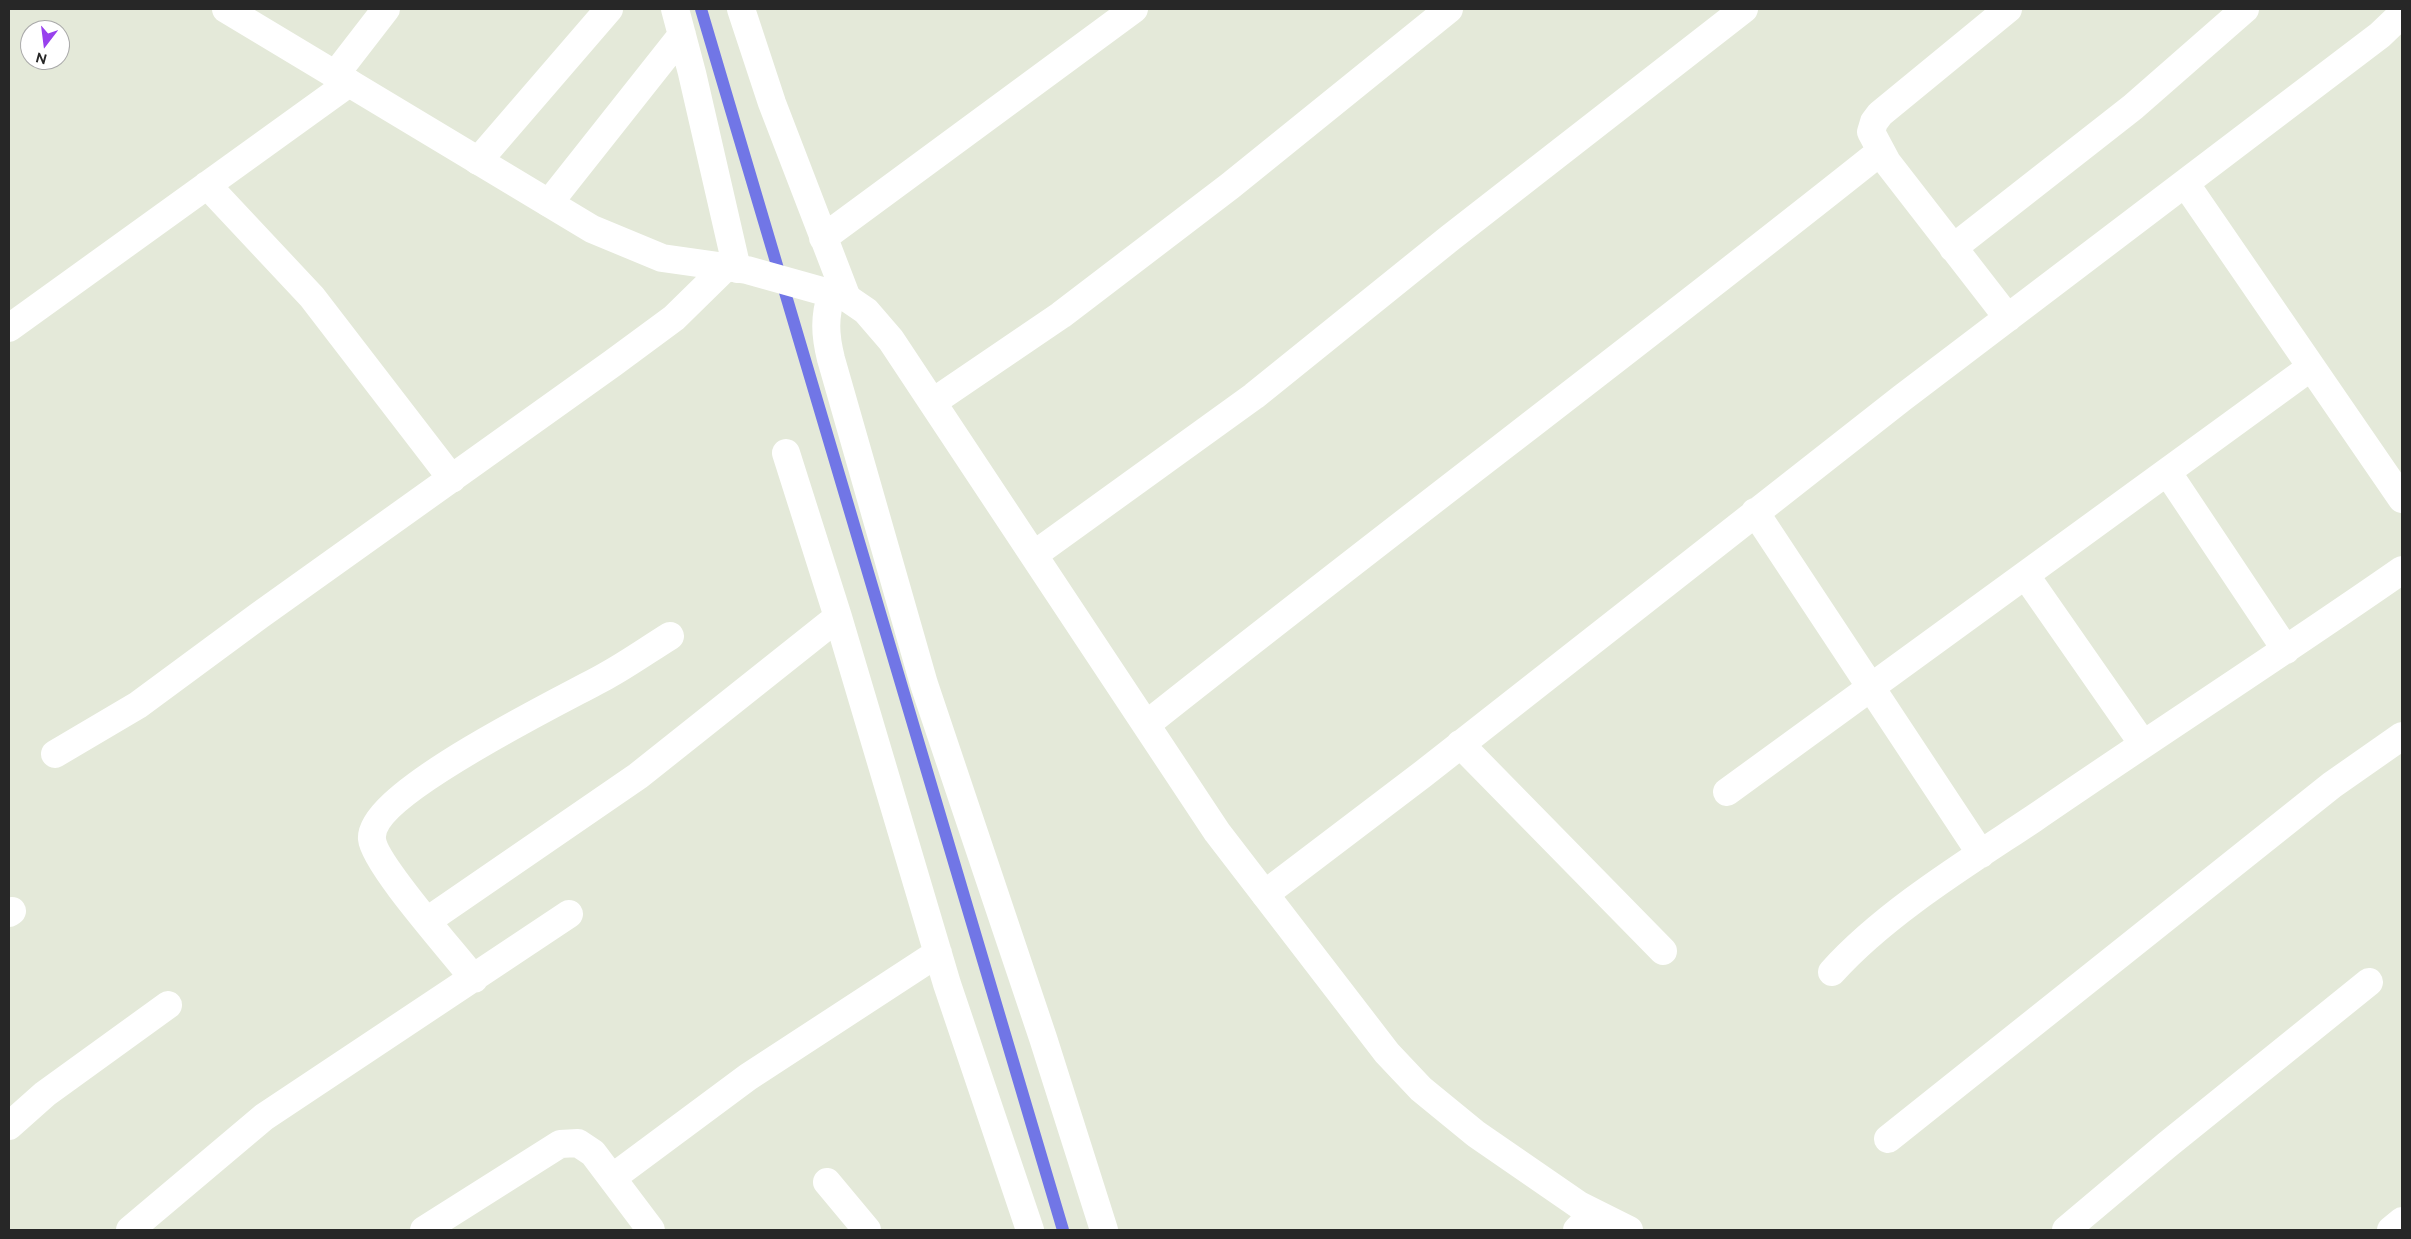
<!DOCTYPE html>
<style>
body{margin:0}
#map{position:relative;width:2411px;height:1239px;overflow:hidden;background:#e4e9d9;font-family:Raleway,sans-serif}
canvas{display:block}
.frame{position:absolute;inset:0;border:10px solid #272727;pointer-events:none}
.north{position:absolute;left:20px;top:20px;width:50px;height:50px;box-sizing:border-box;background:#fff;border:1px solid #a9a9a9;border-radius:50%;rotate:195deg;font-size:14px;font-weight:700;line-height:20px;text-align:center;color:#272727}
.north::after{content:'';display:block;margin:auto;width:18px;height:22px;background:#9841ed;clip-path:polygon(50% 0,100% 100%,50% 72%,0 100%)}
</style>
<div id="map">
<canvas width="2411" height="1239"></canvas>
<div class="frame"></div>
<div class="north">N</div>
</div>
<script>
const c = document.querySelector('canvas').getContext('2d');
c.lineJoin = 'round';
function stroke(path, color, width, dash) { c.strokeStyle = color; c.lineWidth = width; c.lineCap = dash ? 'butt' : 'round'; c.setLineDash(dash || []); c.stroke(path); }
stroke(new Path2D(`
 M701,9L1063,1230`), '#7176e6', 12);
stroke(new Path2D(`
 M675,9L692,73L737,269
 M741,9L772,103L847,298
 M335,75L386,9
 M478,161L609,9
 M2185,183L2402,499
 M207,185L312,297L452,479
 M549,203L682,35
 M823,238L1134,9
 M1953,248L2133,107L2245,9
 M832,293C824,317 825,335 831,359L924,684L1043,1038L1104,1230
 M2008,318L1887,162L1871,132L1874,122L1880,114L2008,9
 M9,328L349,83
 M933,402L1061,315L1230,186L1449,9
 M786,453L838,617L947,984L1030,1230
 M2168,473L2286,650
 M1755,512L1981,854
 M1035,554L1254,396L1450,238L1744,9
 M2026,576L2143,744
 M1147,724C1390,531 1638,345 1880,152
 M1460,744L1663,951
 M55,754L138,705L260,615L613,363L674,318L726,267
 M1727,792L2311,367
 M1265,894L1423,774L1902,398L2380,35L2402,14
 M9,913L12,911
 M427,921L638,776L838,617
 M1832,972C1885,913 1967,863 2033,819C2155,735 2280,655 2402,570
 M474,979C455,954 374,864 372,839C368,793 567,698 606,676C628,664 649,649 670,636
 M9,1126L45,1094L168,1005
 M1888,1139L2332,785L2402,736
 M612,1178L748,1077L938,953
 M827,1182L867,1230
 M130,1230L264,1117L569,914
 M424,1230L560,1144L578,1143L593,1153L651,1230
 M1577,1230L1593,1213
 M2066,1230L2167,1145L2369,982
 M2391,1230L2402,1221`), '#fff', 28);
stroke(new Path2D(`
 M226,9L592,229L662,258L747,270L847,298L866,311L891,340L1217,832L1387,1053L1421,1089L1476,1134L1579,1205L1629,1230`), '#fff', 28);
</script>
